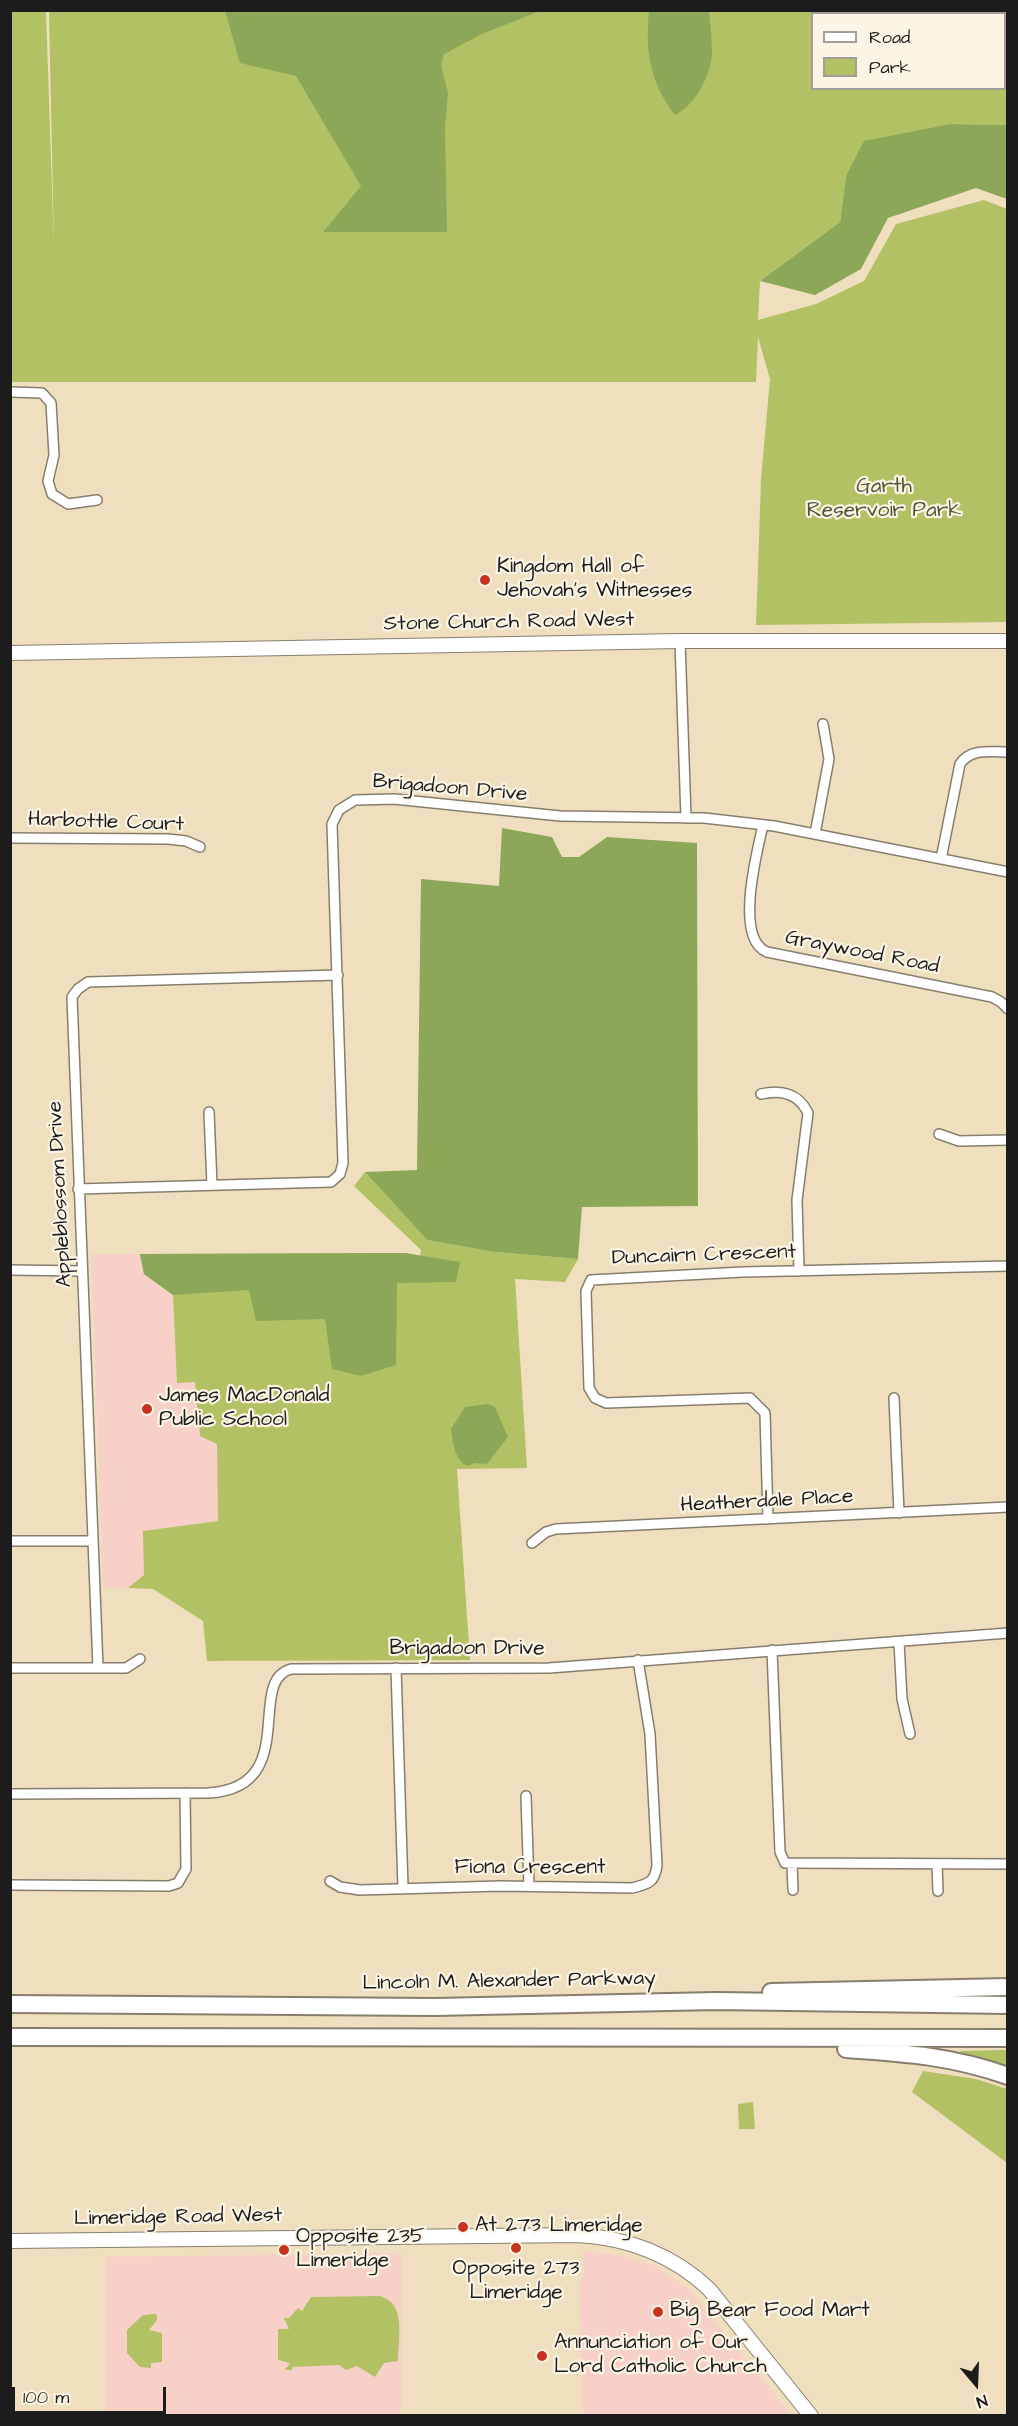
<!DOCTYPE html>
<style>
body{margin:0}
#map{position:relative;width:1018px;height:2426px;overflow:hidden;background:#f0dfbe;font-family:"Architects Daughter",sans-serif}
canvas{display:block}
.frame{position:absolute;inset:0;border:12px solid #1c1c1c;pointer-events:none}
.legend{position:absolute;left:811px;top:12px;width:195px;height:78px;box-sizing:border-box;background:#fcf5e5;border:2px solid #a29e95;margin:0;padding:8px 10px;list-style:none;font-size:18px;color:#1c1c1c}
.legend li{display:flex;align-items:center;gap:12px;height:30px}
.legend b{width:30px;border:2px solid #a29e95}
.north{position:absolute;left:946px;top:2354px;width:60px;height:60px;-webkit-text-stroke:4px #fcf5e5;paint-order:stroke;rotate:161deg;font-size:16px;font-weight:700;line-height:24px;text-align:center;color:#1c1c1c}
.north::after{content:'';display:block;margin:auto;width:21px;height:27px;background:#1c1c1c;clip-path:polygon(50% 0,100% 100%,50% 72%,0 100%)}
.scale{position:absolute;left:12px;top:2387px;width:154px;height:27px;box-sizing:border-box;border:3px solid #1c1c1c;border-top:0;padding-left:8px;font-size:18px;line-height:21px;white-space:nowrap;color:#1c1c1c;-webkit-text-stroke:4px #fcf5e5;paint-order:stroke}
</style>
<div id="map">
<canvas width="1018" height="2426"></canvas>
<div class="frame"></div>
<ul class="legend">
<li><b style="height:8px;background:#fff"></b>Road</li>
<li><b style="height:16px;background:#b2c163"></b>Park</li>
</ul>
<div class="north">N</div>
<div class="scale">100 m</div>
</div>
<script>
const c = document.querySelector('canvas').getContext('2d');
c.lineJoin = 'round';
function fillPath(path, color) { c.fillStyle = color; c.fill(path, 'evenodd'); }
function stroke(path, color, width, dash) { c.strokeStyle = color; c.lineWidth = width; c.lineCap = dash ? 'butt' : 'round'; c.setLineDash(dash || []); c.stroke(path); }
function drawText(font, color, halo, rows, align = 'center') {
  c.font = font + ' "Architects Daughter",sans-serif'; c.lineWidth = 4.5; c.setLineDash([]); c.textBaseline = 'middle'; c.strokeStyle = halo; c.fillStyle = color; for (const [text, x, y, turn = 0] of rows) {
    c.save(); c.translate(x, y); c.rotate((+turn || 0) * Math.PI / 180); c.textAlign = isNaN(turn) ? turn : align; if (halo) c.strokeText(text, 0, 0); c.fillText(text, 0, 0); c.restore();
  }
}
fillPath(new Path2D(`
 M91,1254H140L144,1274L173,1295L177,1382H195L200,1436L217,1444L219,1522L144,1531V1575L128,1588H103Z
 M583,2251L623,2256L656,2266L690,2290L788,2411L787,2415H583L579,2282L584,2273Z
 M401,2253V2415L106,2416V2257Z`), '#f7d1c8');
fillPath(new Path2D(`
 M10,11H46L54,248L49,11H1007V125L951,124L846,176L840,222L760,281L758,320L816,304L864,281L896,224L984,200L1007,209V622L756,625L761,480L770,379L758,337L756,382H11ZM812,14H1004V88H812Z
 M365,1172L427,1240L494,1252L578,1259L565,1282L515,1279L527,1468L457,1469L470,1660L207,1661L203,1621L153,1589L128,1588L144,1575L143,1531L218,1521L217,1444L200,1436L195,1382L177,1383L173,1295L144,1274L140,1254L405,1253L420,1256L421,1250L354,1186Z
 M1007,2050V2074L959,2051Z
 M923,2071L976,2079L1007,2089V2163L912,2092Z
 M753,2102L755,2129H739L738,2104Z
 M380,2296C407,2303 398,2339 398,2361L384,2363L375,2377L357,2366L346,2370L339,2365L293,2367L292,2370H285L290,2363L278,2360V2329H289L284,2318H289L298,2308L302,2311L311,2297Z
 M154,2314L157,2315V2320L149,2330L162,2333V2362L151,2363V2368L140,2367L127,2353V2330L143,2315Z`), '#b2c163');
fillPath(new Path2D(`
 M225,11V10L540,11L482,34L444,54L441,65L448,93L445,127L447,232H323L361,186L296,76L240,63Z
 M649,11H709C710,24 712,39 712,53C711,75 695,106 675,115C650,83 645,51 649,11Z
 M951,124L1007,125V199L976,188L888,218L861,269L815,295L760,281L840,222L846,176L864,141Z
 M502,828L552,837L562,857H579L607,837L697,843L698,1206L582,1207L578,1259L494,1252L427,1240L365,1172L417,1170L421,879L499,886Z
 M405,1253L460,1262L456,1282L397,1283L396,1365L361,1376L332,1369L325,1319L256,1321L249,1290L173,1295L144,1274L140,1254Z
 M488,1404L495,1407L508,1437L487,1464L475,1463L467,1466C454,1459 453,1442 451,1429L465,1407Z`), '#8da759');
const street = new Path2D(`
 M10,392L42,393L51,403L54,455L48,481L52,494L68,504L97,500
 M680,641L686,818
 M763,825C757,852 734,939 767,952L992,997L1001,1002L1008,1009
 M815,834L829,759L823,724
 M10,838L168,839L186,841L200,847
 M941,859L960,764C971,748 990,752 1008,752
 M761,1094C782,1089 799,1094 808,1113L797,1200L799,1271
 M209,1112L212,1185
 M939,1134L959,1141L1008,1140
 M78,1189L331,1182L340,1174L343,1163L332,824L339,810L355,800L394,799L560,816L704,818L774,826L1008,872
 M10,1270L82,1271
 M894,1398L899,1513
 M768,1519L765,1413L750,1398L606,1403L595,1398L589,1388L586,1291L591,1280L743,1272L1008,1266
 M10,1541H93
 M532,1543L546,1532L556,1529L1008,1507
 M899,1642L902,1699L910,1734
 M772,1650L780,1852L785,1863L1008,1864
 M10,1668H126L140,1659
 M98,1668L72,997L78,989L88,982L338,975
 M396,1668L403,1888
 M10,1794L208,1793C302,1788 245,1681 291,1669L549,1668L1008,1633
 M526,1796L529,1886
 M792,1864L793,1890
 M937,1865L938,1891
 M330,1881L340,1887L360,1890L500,1886L632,1888C649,1884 655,1882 657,1865L650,1734L638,1660
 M10,1885L169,1886L178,1883L186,1869L185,1793`);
const secondary = new Path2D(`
 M10,653L680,641H1008
 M10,2241L578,2235C629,2238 672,2254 709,2289L811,2416`);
const highway = new Path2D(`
 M771,1992L1008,1987
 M10,2004L435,2007L716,2001L1008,2005
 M10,2037L1008,2038
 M846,2049C904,2053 952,2056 1008,2076`);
stroke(street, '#867e6d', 12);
stroke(secondary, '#867e6d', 16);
stroke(highway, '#867e6d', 20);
stroke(street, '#fff', 9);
stroke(secondary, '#fff', 14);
stroke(highway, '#fff', 16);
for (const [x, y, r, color] of [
 [485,580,6,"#c8321e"],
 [147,1409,6,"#c8321e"],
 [463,2227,6,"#c8321e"],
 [516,2248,6,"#c8321e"],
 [284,2250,6,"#c8321e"],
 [658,2312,6,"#c8321e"],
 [542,2356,6,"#c8321e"]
]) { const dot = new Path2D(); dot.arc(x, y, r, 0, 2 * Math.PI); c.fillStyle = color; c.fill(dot); stroke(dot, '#fcf5e5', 2); }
drawText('21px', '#505635', '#fcf5e5', [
 ["Garth",884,488],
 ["Reservoir Park",884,512]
]);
drawText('21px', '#1c1c1c', '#fcf5e5', [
 ["Kingdom Hall of",497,568],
 ["Jehovah's Witnesses",497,592],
 ["James MacDonald",159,1397],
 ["Public School",159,1421],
 ["At 273 Limeridge",475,2227],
 ["Opposite 235",296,2238],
 ["Limeridge",296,2262],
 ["Opposite 273",516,2270,"center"],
 ["Limeridge",516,2294,"center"],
 ["Big Bear Food Mart",670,2312],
 ["Annunciation of Our",554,2344],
 ["Lord Catholic Church",554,2368]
], 'left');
drawText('21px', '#1c1c1c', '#fcf5e5', [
 ["Stone Church Road West",509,623,-1],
 ["Brigadoon Drive",450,789,5],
 ["Harbottle Court",106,823,2],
 ["Graywood Road",862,953,11],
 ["Appleblossom Drive",61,1194,-93],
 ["Duncairn Crescent",704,1256,-2],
 ["Heatherdale Place",767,1502,-3],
 ["Brigadoon Drive",467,1650],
 ["Fiona Crescent",530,1869],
 ["Lincoln M. Alexander Parkway",509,1982,-1],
 ["Limeridge Road West",178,2218,-1]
]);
</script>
